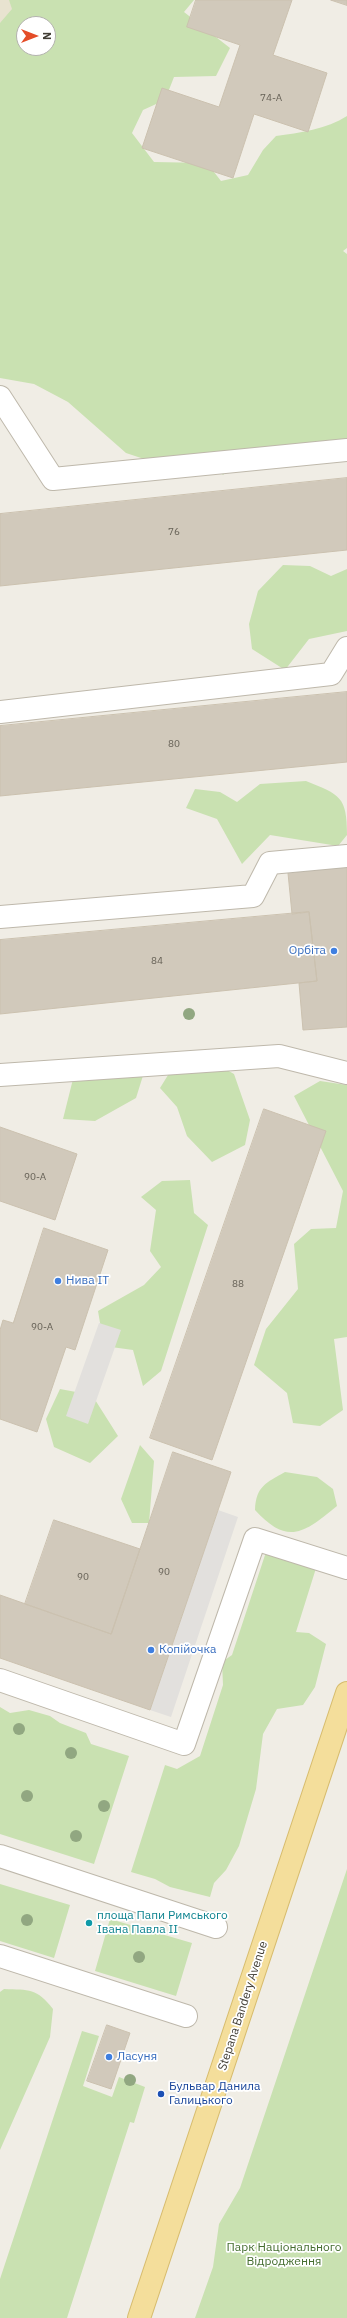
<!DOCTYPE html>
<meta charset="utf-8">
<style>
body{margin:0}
#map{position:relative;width:347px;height:2318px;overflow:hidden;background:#f0ede5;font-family:"IBM Plex Sans",sans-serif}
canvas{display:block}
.north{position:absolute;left:16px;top:16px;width:40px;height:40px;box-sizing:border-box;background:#fff;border:1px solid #b3b2ae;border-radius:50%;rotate:90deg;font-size:11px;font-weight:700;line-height:16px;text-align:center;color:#423e35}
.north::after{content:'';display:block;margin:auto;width:14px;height:18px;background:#e44d28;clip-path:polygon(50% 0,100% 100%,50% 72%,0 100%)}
</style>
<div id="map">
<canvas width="347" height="2318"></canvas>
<div class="north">N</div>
</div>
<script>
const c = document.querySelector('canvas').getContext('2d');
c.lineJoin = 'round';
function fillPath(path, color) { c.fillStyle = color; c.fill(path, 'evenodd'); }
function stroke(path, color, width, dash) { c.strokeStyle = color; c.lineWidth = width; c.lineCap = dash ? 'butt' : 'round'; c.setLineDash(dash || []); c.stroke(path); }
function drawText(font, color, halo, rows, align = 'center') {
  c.font = font + ' "IBM Plex Sans",sans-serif'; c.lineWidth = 3.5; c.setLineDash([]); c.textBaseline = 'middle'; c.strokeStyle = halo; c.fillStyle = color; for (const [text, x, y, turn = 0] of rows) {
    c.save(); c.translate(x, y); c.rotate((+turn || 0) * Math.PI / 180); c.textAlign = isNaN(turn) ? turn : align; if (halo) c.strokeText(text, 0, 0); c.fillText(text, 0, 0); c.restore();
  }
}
fillPath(new Path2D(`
 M0,0H28L0,85Z`), '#e8e3d0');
fillPath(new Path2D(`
 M9,0H194L184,12L230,48L216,76L174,77L165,100L143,110L132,133L154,162L207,163L221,181L248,175L263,150L276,136C299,133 327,129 347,116V248L343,251L347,254V439L249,452L223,475L206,459L150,461L126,453L68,402L34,384L0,378V23L12,9ZM24,24H48V48H24Z
 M283,565L310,566L331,576L347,569V631L309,639L285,670L252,649L249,624L258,591Z
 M306,781C340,795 347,796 347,835L338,846L270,835L242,864L217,819L186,808L195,789L220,792L237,802L260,784Z
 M204,1057L234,1074L250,1120L245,1145L212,1162L187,1136L177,1107L160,1088L178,1059Z
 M146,1066L136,1098L95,1121L63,1119L76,1067Z
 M320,1081L347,1085V1337L334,1339L343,1410L320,1426L293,1423L287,1393L254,1365L266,1329L298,1289L294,1244L311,1229L336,1228L343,1191L294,1096Z
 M190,1180L194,1213L208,1225L161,1371L143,1386L133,1350L104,1346L98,1311L144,1285L161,1267L150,1251L156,1210L141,1197L162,1181Z
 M60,1389L92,1395L118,1436L90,1463L54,1447L46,1419Z
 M140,1445L154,1461L149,1523H132L121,1499Z
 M285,1472L317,1477L333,1489L337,1506C304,1533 288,1546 255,1510C256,1486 266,1483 285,1472Z
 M267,1549L317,1565L296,1632L309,1633L326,1644L315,1687L303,1705L277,1709L263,1734L256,1789L239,1846L226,1870L214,1883L210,1897L170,1887L155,1879L131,1872L165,1765L177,1769L200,1756L223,1685L222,1662L232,1655Z
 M0,1707L10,1713L29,1710L50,1716L60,1723L86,1733L91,1744L129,1756L94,1864L0,1834Z
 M347,1869V2318H195L213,2267L219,2224L240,2188Z
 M0,1884L70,1905L54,1958L0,1941Z
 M110,1919L192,1943L176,1996L95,1971Z
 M4,1989C29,1990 37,1988 53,2009L50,2037L0,2150V1992Z
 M82,2031L99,2036L83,2086L112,2097L119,2077L145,2087L134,2123L130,2122L67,2318H0V2279Z`), '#c9e1b1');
fillPath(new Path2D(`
 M99,1323L121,1330L88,1424L66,1416Z
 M218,1510L238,1517L171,1717L150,1710Z`), '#e2e0dd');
const building = new Path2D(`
 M196,0H292L273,55L327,73L308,132L254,114L233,178L142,148L162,88L219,107L240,45L187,27Z
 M331,0H347V5Z
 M347,478V550L0,586V514Z
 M347,692V762L0,796V726Z
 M347,867V1027L303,1030L299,983L317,981L309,912L292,914L288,873Z
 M309,912L317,981L0,1014V940Z
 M264,1109L326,1131L212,1460L150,1438Z
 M0,1127L77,1154L55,1220L0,1201Z
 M44,1228L108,1250L75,1350L66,1347L37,1432L0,1419V1330L3,1320L13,1323Z
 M173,1452L231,1472L150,1710L0,1658V1595L111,1634Z
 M54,1520L140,1549L111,1634L25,1604Z
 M107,2025L130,2033L111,2089L87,2081Z`);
fillPath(building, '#d1c9bb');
stroke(building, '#cbc1af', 1);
const minor = new Path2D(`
 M0,397L53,479L347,450
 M0,712L331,674L347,648
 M0,917L253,896L270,863L347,856
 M0,1075L279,1056L347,1073
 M0,1680L184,1744L255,1539L347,1568
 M0,1856L216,1927
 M0,1956L186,2016`);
const major = new Path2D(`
 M139,2318L347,1693`);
stroke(minor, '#beb8ab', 24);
stroke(major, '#d7bc6d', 24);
stroke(minor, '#fff', 22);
stroke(major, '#f4de9b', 22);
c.fillStyle = '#91a781';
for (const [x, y] of [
 [189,1014],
 [19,1729],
 [71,1753],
 [27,1796],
 [104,1806],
 [76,1836],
 [27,1920],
 [139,1957],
 [130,2080]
]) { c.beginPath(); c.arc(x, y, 6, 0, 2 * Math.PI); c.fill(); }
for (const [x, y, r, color] of [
 [334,951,4,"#3f7fe0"],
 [58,1281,4,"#3f7fe0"],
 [151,1650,4,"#3f7fe0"],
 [89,1923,4,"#0f9aa8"],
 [109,2057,4,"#3f7fe0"],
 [161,2094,4,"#1a4fb4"]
]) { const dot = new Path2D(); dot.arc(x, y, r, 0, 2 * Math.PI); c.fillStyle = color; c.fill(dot); stroke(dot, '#fff', 1.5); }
drawText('10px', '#666156', null, [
 ["74-А",271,98],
 ["76",174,532],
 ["80",174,744],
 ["84",157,961],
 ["90-А",35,1177],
 ["88",238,1284],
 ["90-А",42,1327],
 ["90",164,1572],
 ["90",83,1577]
]);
drawText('12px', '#366cbe', '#fff', [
 ["Орбіта",326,951,"right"],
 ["Нива IT",66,1281],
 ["Копійочка",159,1650],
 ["Ласуня",117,2057]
], 'left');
drawText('12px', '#0d838f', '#fff', [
 ["площа Папи Римського",97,1916],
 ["Івана Павла ІІ",97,1930]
], 'left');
drawText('12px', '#423e35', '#fff', [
 ["Stepana Bandery Avenue",243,2006,-72]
]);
drawText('12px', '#164399', '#fff', [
 ["Бульвар Данила",169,2087],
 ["Галицького",169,2101]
], 'left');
drawText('12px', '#446d2f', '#fff', [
 ["Парк Національного",284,2248],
 ["Відродження",284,2262]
]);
</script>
